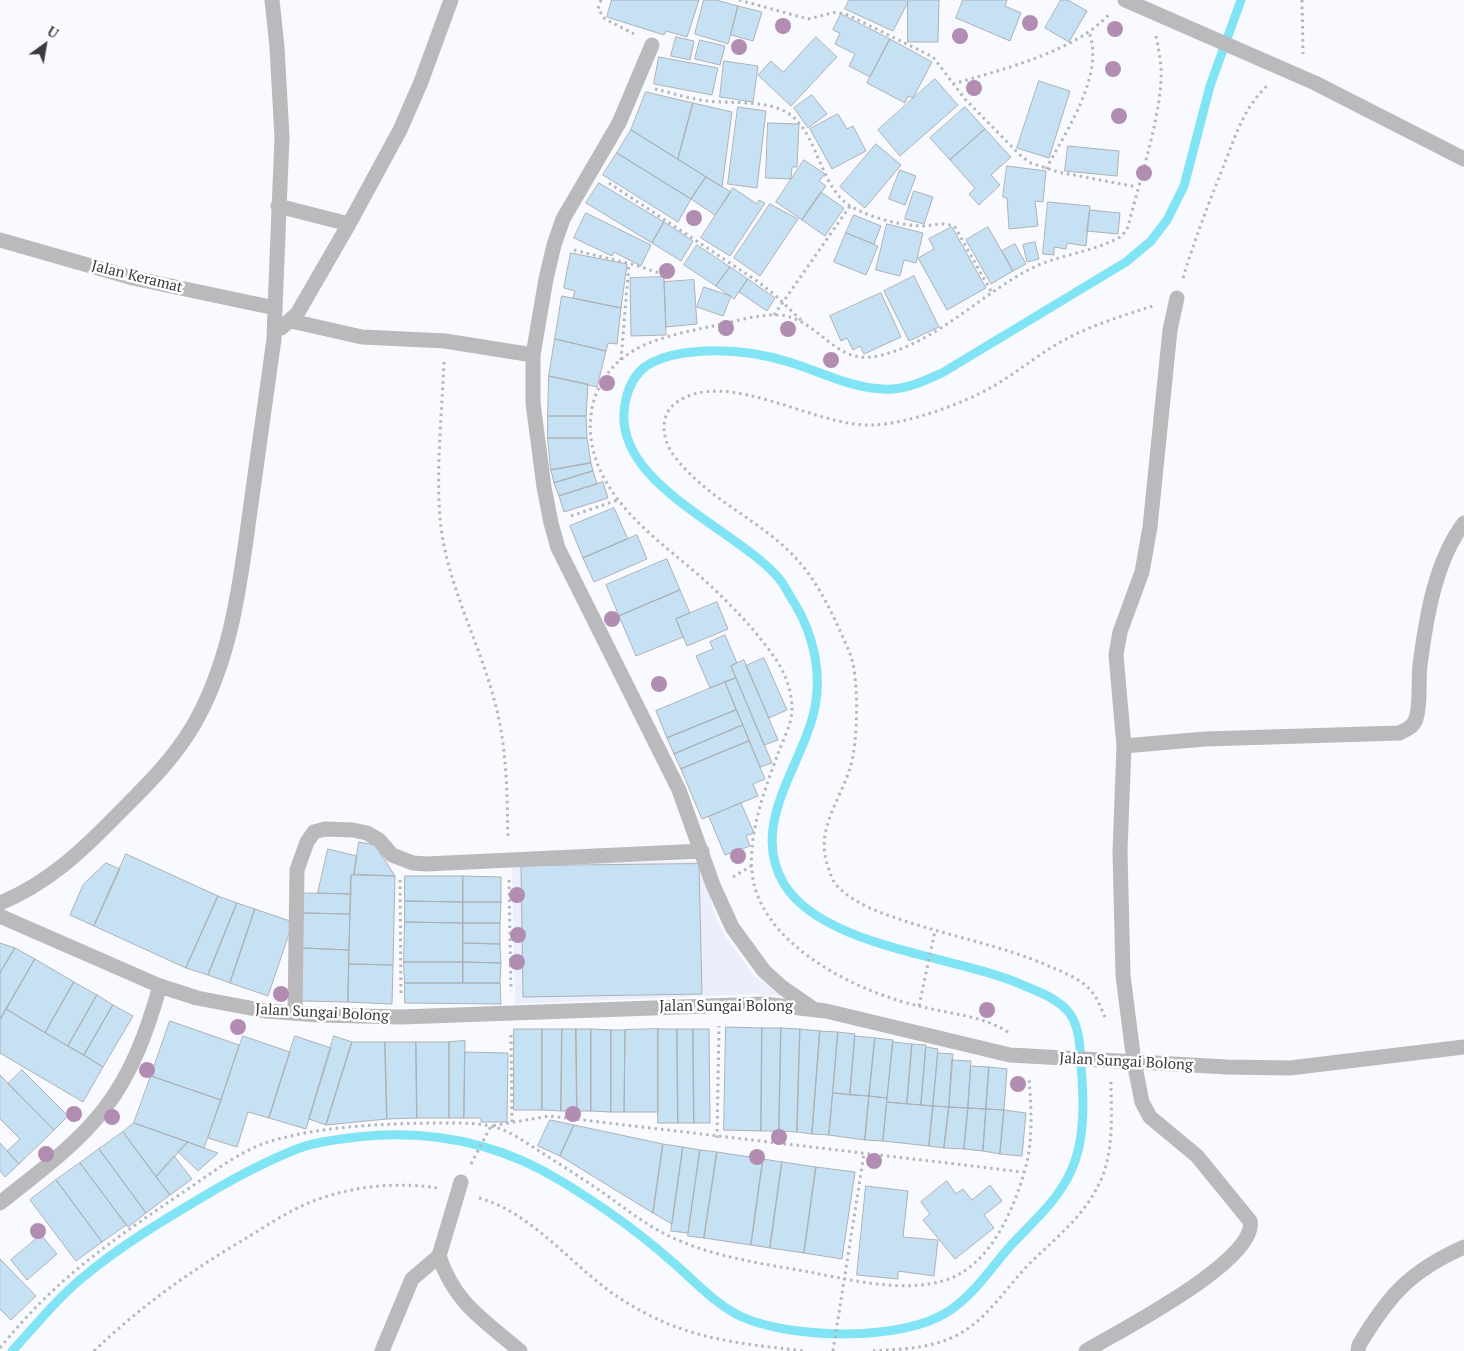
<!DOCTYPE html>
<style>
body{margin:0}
#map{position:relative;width:1464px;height:1351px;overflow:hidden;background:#f8faff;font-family:"PT Serif",serif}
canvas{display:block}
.north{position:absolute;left:20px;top:20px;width:50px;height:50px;-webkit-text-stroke:4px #fff;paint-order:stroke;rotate:32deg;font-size:14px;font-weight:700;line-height:20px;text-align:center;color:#3a3b3d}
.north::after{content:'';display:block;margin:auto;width:18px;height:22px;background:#3a3b3d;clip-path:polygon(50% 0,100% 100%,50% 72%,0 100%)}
</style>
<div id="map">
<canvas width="1464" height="1351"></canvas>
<div class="north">U</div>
</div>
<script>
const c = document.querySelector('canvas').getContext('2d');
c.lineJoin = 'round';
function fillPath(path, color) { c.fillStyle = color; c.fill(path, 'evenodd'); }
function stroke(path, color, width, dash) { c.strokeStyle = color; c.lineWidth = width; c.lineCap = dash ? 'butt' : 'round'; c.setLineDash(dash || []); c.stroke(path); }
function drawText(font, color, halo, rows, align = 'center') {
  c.font = font + ' "PT Serif",serif'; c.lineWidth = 5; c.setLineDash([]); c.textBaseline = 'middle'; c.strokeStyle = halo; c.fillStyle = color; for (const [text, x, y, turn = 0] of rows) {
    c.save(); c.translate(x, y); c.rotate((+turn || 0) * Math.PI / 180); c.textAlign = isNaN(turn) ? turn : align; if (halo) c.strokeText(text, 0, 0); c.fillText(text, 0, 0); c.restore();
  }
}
fillPath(new Path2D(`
 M701,861L715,915L726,937L754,975L781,996L755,994L515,1004L512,865Z`), '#ebeffb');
stroke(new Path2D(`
 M12,1351C36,1325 59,1296 87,1274C117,1249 152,1227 186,1207C220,1186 255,1166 292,1151C313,1142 335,1140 357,1137C429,1129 499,1143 561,1181C599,1204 636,1230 669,1259C693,1279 714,1304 742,1317C792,1339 903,1342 949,1311C975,1294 992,1266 1013,1243C1035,1220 1058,1200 1071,1171C1084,1143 1084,1109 1082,1079C1080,1059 1082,1031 1070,1014C1060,1000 1040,992 1025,986C958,955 824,949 784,884C748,824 804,764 815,707C822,672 813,634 795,604C790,597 786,588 781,581C738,527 605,483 626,399C629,386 635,374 646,366C657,359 671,355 684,353C720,348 754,351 789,362C822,372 856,391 892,389C910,388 926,380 942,373L1126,262L1151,241L1167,220L1184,186L1210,86L1241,0`), '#80e4f5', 9);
const building = new Path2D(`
 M612,0H699L687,37L666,31L664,35L607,17Z
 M704,0H716L738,6L728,44L695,34Z
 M849,0H904L908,2L893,31L845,9Z
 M908,0H939L938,42H908Z
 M963,0H1007L1005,6L1021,13L1010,41L956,18Z
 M1061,0H1068L1087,11L1069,42L1045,28Z
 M738,6L762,12L753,41L731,35Z
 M841,14L890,39L870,77L849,66L855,54L835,44L840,33L833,30Z
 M676,37L694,41L690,60L671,56Z
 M816,37L837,57L791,106L758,75L771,61L783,72Z
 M890,39L932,62L913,98L908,96L905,103L867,83Z
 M700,40L725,46L720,65L695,59Z
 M659,57L718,68L712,95L654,84Z
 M724,61L758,66L753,102L720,97Z
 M935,79L958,105L900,156L878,130Z
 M1039,81L1070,91L1049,158L1017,148Z
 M646,92L693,103L678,159L631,130Z
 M812,95L827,114L808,128L794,108Z
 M693,103L732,112L722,187L678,159Z
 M738,107L766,111L757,188L728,184Z
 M965,107L985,129L950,160L930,138Z
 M838,114L847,129L853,126L866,151L832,169L810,129Z
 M768,123L799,124L797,167H792L791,179L766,178Z
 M985,129L1011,157L991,175L1000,185L979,205L969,194L975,188L950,160Z
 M631,130L706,177L691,199L617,153Z
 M876,144L901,165L865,208L840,187Z
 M1068,146L1119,151L1117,176L1065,171Z
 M617,153L691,199L678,222L603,175Z
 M804,160L825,174L819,181L826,186L802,220L776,202Z
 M1007,166L1046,171L1043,202L1035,201L1038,226L1009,229L1007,198L1003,197Z
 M900,170L916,176L905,205L889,199Z
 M706,177L731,192L715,215L691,199Z
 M599,183L664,222L652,243L586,203Z
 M733,188L757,204L759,200L765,203L730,256L701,238Z
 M914,191L933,197L924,224L905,219Z
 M821,192L844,208L825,236L802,220Z
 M1048,202L1090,206L1086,246L1067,243L1066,249L1054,247V255L1043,254Z
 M770,204L798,219L760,276L734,258Z
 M1090,210L1120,213L1118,234L1087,231Z
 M586,213L651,245L641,266L614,252L612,256L574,238Z
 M854,215L881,226L874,244L846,233Z
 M664,222L693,241L681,261L652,243Z
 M887,224L923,233L916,263L904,260L900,276L876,270Z
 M952,227L986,288L947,310L918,258L934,249L929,239Z
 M988,227L1013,271L991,284L966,240Z
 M846,233L878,246L866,275L834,262Z
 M1035,242L1039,259L1027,262L1023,245Z
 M1015,244L1026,264L1013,271L1002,251Z
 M697,245L730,267L716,286L684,265Z
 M571,253L627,264L621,308L573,298L575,291L564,288Z
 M730,267L748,279L734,299L716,286Z
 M914,276L939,327L909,341L884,291Z
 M664,277L666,335L631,336L630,278Z
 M748,279L775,298L767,311L739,292Z
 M694,280L697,324L666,327L664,282Z
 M704,287L731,296L723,316L697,307Z
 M881,293L901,337L864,354L860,346L853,350L847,338L841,341L830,316Z
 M562,296L621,308L617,344L608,343L606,351L555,339Z
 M555,339L606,351L597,387L549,376Z
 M549,376L588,384L586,416H548Z
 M548,416H586L587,438H548Z
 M548,438H587L591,463L551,470Z
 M591,463L593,471L554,483L551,470Z
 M593,471L597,484L559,496L554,483Z
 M603,482L608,498L564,512L559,496Z
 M614,508L628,539L583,558L570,526Z
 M637,535L647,559L594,582L583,558Z
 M667,559L680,590L619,616L606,585Z
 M680,590L690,613L676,619L683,637L636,656L619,616Z
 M717,602L728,629L687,646L676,619Z
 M725,635L737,663L731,666L736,678L710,688L696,656L713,649L710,642Z
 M764,658L787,710L769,718L746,666Z
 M744,660L778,740L764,745L731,666Z
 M736,678L772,763L760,767L725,682Z
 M725,682L736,710L667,738L656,711Z
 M736,710L743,725L674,754L667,738Z
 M743,725L749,741L681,769L674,754Z
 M749,741L765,779L753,784L758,796L702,819L681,769Z
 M741,803L754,833L746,836L750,846L725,855L709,817Z
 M359,842L375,845L395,876L354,874Z
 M328,849L357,856L354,874L351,875V894L318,893Z
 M126,854L218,896L186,968L94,926Z
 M106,863L120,869L94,926L70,915L83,885Z
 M699,864L702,994L523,997L521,866Z
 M351,875L395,876L393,965L349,964Z
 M405,876H463V902L405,901Z
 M463,876L501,877V902H463Z
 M303,893L351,894L350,914L303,913Z
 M218,896L237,903L208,975L186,968Z
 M405,901L463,902V923L405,922Z
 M463,902H501L500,923H463Z
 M237,903L255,909L230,983L208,975Z
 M255,909L293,922L268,996L230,983Z
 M303,913L350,914L349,950L302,948Z
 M405,922L463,923V962H404Z
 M463,923H500V944L463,943Z
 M0,943L15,948L0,973Z
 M463,943L500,944L501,963L463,962Z
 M15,948L35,959L0,1020V973Z
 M302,948L349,950L348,1002L301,1001Z
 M35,959L74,982L45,1033L6,1009Z
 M404,962H463V983H405Z
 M463,962L501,963L500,983H463Z
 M349,964L393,965L392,1004L348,1002Z
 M74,982L97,995L68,1046L45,1033Z
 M405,983H500L501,1004L405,1003Z
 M97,995L113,1005L84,1055L68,1046Z
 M113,1005L133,1016L103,1067L84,1055Z
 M6,1009L103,1067L83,1102L0,1053V1020Z
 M170,1021L239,1045L221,1100L151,1076Z
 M726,1027L762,1028L761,1131L724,1130Z
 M762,1028H781L779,1131H761Z
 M781,1028L800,1029L797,1132L779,1131Z
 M514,1029H542V1110H514Z
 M542,1029H562L561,1111L542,1110Z
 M562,1029H576L577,1111H561Z
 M576,1029H591V1111H577Z
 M591,1029L611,1030V1112L591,1111Z
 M658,1029V1112H624L625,1030Z
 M658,1029H677L678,1123H658Z
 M677,1029H693L694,1123H678Z
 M693,1029H709L710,1123H694Z
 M800,1029L820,1031L812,1134L797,1132Z
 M611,1030H625L624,1112H611Z
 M820,1031L838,1032L829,1135L812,1134Z
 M838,1032L855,1034L850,1095L833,1093Z
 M243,1036L290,1052L269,1118L248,1112L237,1147L208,1138Z
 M295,1036L331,1048L306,1129L269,1118Z
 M334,1036L352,1042L326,1125L309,1119Z
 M855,1036L875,1038L869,1096L850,1095Z
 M875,1038L893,1040L887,1098L869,1096Z
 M465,1041L464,1118H449V1042Z
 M352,1042H385L387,1119L326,1125Z
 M385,1042H416L417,1118L387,1119Z
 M416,1042H449V1118H417Z
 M893,1042L912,1044L907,1104L887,1102Z
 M912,1044L926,1045L921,1105L907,1104Z
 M926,1047L938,1049L933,1106L921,1105Z
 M465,1052L508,1053L507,1122H481V1118H464Z
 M938,1053L953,1054L949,1107L933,1106Z
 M952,1060L971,1061L968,1108L949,1107Z
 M971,1066L989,1067L986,1109L968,1108Z
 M989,1067L1007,1069L1004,1110L986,1109Z
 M22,1070L68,1116L54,1130L8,1084Z
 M0,1075L54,1130L19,1164L7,1151L20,1139L0,1119Z
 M151,1076L221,1100L204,1148L134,1123Z
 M833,1093L869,1096L865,1140L829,1135Z
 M869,1096L887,1098L883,1141L865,1140Z
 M887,1102L933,1106L929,1146L883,1141Z
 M933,1106L949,1107L944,1148L929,1146Z
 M949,1107L968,1108L964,1149L944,1148Z
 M968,1108L986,1109L983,1151L964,1149Z
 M986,1109L1004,1110L1000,1154L983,1151Z
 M1004,1110L1026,1113L1022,1156L1000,1154Z
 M550,1120L574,1125L560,1156L538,1146Z
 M134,1123L188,1142L156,1177L123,1132Z
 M574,1125L663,1144L653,1213L560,1156Z
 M123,1132L170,1195L146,1213L99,1149Z
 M188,1142L204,1148L218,1153L198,1171L178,1152Z
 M0,1143L19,1164L5,1177L0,1171Z
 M663,1144L683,1147L672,1224L653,1213Z
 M683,1147L700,1150L688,1233L671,1231Z
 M99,1149L146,1213L128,1227L80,1163Z
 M700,1150L717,1152L704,1238L688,1236Z
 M717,1152L763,1159L751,1245L704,1238Z
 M174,1156L192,1179L170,1195L156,1177Z
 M763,1159L782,1162L770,1248L751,1245Z
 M782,1162L816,1167L804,1253L770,1248Z
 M80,1163L126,1225L102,1242L56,1180Z
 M816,1167L855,1172L842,1259L804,1253Z
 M56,1180L102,1242L76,1261L30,1200Z
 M947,1181L956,1194L963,1189L972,1200L990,1185L1002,1201L984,1215L994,1228L955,1259L923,1220L930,1214L921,1202Z
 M866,1186L908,1191L903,1237L938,1240L934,1276L898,1271V1279L857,1275Z
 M41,1235L57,1254L27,1280L11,1260Z
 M0,1259L36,1296L11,1320L0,1309Z`);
fillPath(building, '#c6e1f4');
stroke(building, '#acb1b4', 1);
stroke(new Path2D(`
 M601,0L598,9L605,19L634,34
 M739,0L808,19L836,12L848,15L933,57L965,99L1020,155L1031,163L1058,172L1137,187
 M1302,0L1303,54
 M953,84C1000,70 1078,51 1110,13
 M655,89C672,93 690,99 707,101C733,104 771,99 792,116C819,138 821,190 852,207C871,218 900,225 921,226C933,226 943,221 955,227L992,293
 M1046,169C1066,131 1105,75 1089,32
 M609,183L757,281L775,295L804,323
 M574,250L635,265L662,274
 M1183,278C1194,241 1208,205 1222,170C1234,140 1243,108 1267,86
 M774,315L850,206
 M621,360L629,263
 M444,362C442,413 436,467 440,518C445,580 478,639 494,699C507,745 507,792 508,839
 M571,516L618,500
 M733,877L751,866
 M400,880L401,997
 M509,880L511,991
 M919,1006L935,931
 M1105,1017C1101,1009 1098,999 1092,992C1083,980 1065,973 1051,967C1006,947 958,938 911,923C884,914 857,906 837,886C832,880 831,875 828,867C815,830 839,803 850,768C858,744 860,675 849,651C834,617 819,582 793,555C758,519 706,498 675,457C662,441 658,415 677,402C728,367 816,428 873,425C907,424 962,404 992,387C1018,372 1041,352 1068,338C1095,324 1125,315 1153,306
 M1008,1032C983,1016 952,1014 923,1007C863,994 774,952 755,888C743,846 764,791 779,751C784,738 792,723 792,709C792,689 784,670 772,654C755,630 735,609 713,588C674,551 625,522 601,472C578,424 592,370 642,346C664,336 689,331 713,326C734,322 757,314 779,315C819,318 834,366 878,356C938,342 979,295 1032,268C1060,254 1095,252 1122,236L1128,227C1139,182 1158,127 1161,81C1162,66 1159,51 1156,36
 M511,1035L512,1123
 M717,1138L719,1026
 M471,1164L491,1126L549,1116L1023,1172
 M479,1198C534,1213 574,1269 621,1299C683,1339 734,1343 805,1351
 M0,1348C54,1280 111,1241 182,1193C209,1175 239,1151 271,1141C323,1126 379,1124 432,1123C451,1123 472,1122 490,1126C507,1129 522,1140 536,1149C558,1163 580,1177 602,1192C623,1207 643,1223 667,1235C709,1256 758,1263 804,1271C848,1279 901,1294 946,1280C992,1265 1016,1205 1027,1162C1033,1135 1031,1105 1029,1078
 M94,1351C138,1309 182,1277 233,1246C257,1232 281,1215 306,1204C346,1187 394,1181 437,1188
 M833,1351L864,1154
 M873,1351C899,1349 926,1349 951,1338C986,1323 1005,1288 1031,1262C1059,1235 1088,1213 1103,1175C1114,1145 1111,1112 1111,1080`), '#b4b6ba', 3, [2.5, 4]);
stroke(new Path2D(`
 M272,0L277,47L282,137L275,308
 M1125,0L1315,83L1464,159
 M652,45L619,123L563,219L554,245L546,279L533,355V403L544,487L551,523L558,548L679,790L713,885L732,927L764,971L783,988L812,1008
 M278,206L349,224
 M291,321L362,337L445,341L533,355
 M275,329L281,328L297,314L349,224L400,130L421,82L451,0
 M1124,746L1205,739L1399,733C1406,730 1413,727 1416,719C1421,703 1418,682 1420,665C1426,619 1435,561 1464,523
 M295,1013L297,870L307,842L314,832L325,829L353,830L367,833L379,840L392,855L413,863L426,864L702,851
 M0,1203C36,1174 77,1145 105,1108C133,1072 148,1028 160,986
 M439,1256C455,1304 484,1320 520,1351
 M382,1351L412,1279L439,1256L461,1182
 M1086,1351C1117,1332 1259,1260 1250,1221L1197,1156L1150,1117L1142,1102L1134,1062L1123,975L1120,851L1124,746L1116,655L1120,632L1142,572L1150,527L1170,330L1177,298
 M1358,1351L1359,1345C1389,1295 1410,1271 1464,1247`), '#bab9bb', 15);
stroke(new Path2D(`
 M0,240L133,278L275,308L274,339C266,396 258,454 250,511C240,585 231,661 193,726C173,760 145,787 117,815C82,851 47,884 0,903
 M0,916L160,986L197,998L266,1011L319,1015L401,1017L764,1004L826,1011L1010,1055L1227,1067L1290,1068L1464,1047`), '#bab9bb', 15);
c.fillStyle = '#b28db2';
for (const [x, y] of [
 [1030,23],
 [783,26],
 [1115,29],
 [960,36],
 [739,47],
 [1113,69],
 [974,88],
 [1119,116],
 [1144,173],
 [694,218],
 [667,271],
 [726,328],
 [788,329],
 [831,360],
 [607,383],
 [612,619],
 [659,684],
 [738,856],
 [517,895],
 [518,935],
 [517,962],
 [281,994],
 [987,1010],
 [238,1027],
 [147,1070],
 [1018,1084],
 [74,1114],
 [573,1114],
 [112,1117],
 [779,1137],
 [46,1154],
 [757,1157],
 [874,1161],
 [38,1231]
]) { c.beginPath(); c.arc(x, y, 8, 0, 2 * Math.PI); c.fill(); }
drawText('15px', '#3a3b3d', '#fff', [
 ["Jalan Keramat",137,277,14],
 ["Jalan Sungai Bolong",726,1007],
 ["Jalan Sungai Bolong",322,1013,3],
 ["Jalan Sungai Bolong",1126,1062,3]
]);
</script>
